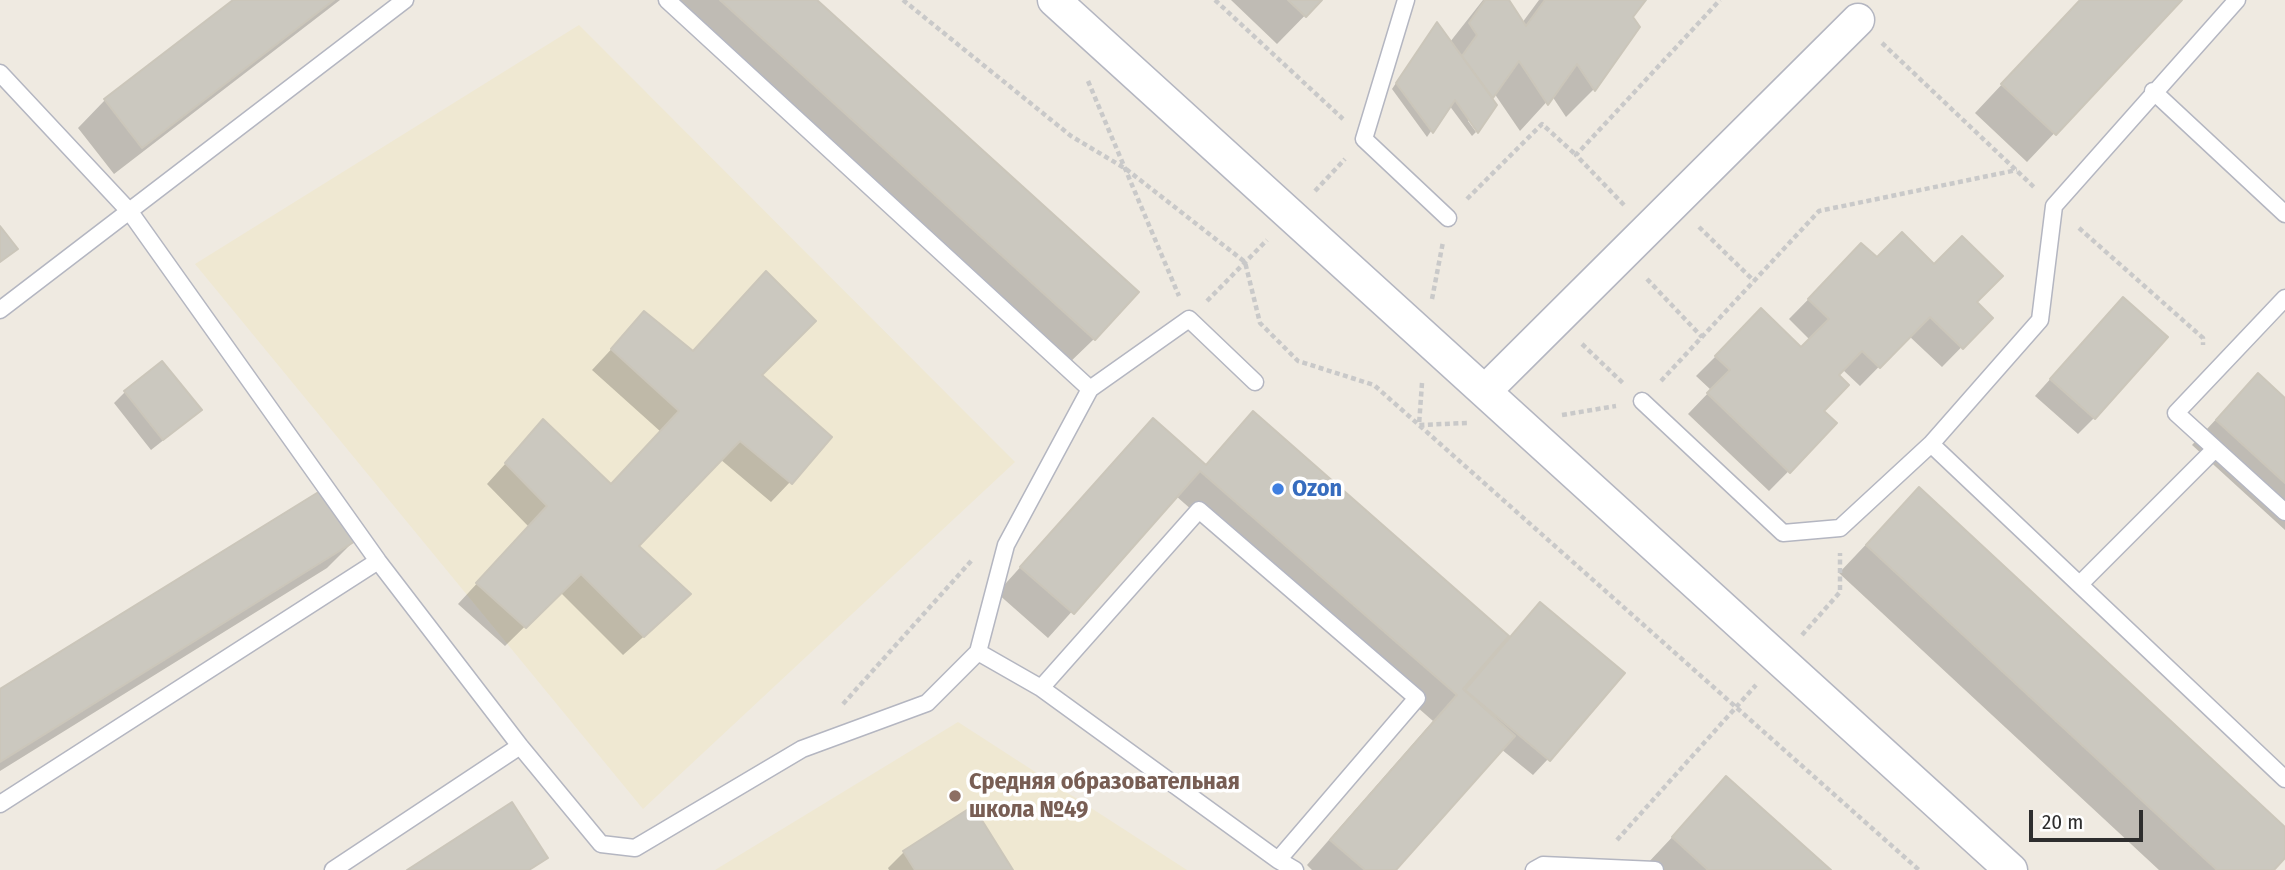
<!DOCTYPE html>
<meta charset="utf-8">
<style>
body{margin:0}
#map{position:relative;width:2285px;height:870px;overflow:hidden;background:#efeae1;font-family:"Fira Sans Condensed",sans-serif}
canvas{display:block}
.scale{position:absolute;left:2029px;top:810px;width:114px;height:32px;box-sizing:border-box;border:4px solid #2e2e2e;border-top:0;padding-left:9px;font-size:21px;line-height:24px;white-space:nowrap;color:#2e2e2e;-webkit-text-stroke:5px #fff;paint-order:stroke}
</style>
<div id="map">
<canvas width="2285" height="870"></canvas>
<div class="scale">20 m</div>
</div>
<script>
const c = document.querySelector('canvas').getContext('2d');
c.lineJoin = 'round';
function fillPath(path, color) { c.fillStyle = color; c.fill(path, 'evenodd'); }
function stroke(path, color, width, dash) { c.strokeStyle = color; c.lineWidth = width; c.lineCap = dash ? 'butt' : 'round'; c.setLineDash(dash || []); c.stroke(path); }
function drawText(font, color, halo, rows, align = 'center') {
  c.font = font + ' "Fira Sans Condensed",sans-serif'; c.lineWidth = 7; c.setLineDash([]); c.textBaseline = 'middle'; c.strokeStyle = halo; c.fillStyle = color; for (const [text, x, y, turn = 0] of rows) {
    c.save(); c.translate(x, y); c.rotate((+turn || 0) * Math.PI / 180); c.textAlign = isNaN(turn) ? turn : align; if (halo) c.strokeText(text, 0, 0); c.fillText(text, 0, 0); c.restore();
  }
}
fillPath(new Path2D(`
 M579,25L1015,462L643,809L195,264Z
 M958,722L1187,870H715Z`), '#efe8d2');
fillPath(new Path2D(`
 M236,0H340L114,174L78,128L105,100Z
 M662,0H815L1094,339L1066,366Z
 M1231,0H1320L1277,44Z
 M1483,0H1507L1522,23L1539,0H1643L1631,17L1638,27L1593,90L1566,117L1552,96L1520,131L1494,93L1468,121L1476,132L1472,136L1449,105L1427,137L1392,89L1432,29L1450,42Z
 M2081,0H2180L2027,162L1975,113Z
 M1877,260L1975,303L1990,318L1942,367L1909,336L1860,386L1842,369L1836,375L1821,411L1835,424L1769,491L1688,414L1711,390L1696,376L1761,311L1801,349L1810,340L1789,319L1842,265Z
 M644,314L693,352L759,375L790,482L771,502L720,459L637,546L669,614L623,655L560,592L505,646L458,604L529,527L487,484L543,422L610,486L661,432L592,370Z
 M2107,316L2094,418L2078,434L2035,396Z
 M125,392L189,420L151,450L114,403Z
 M2234,400H2285V530L2192,445Z
 M1253,414L1509,638L1540,604L1548,759L1533,775L1501,749L1394,870H1312L1307,865L1433,721L1176,496L1048,638L997,593L1153,420L1205,466ZM1483,663L1486,665L1463,692L1461,689Z
 M1891,518L2285,829V855L2271,870H2159L1839,573Z
 M355,540L327,568L0,771V691Z
 M1727,779L1828,870H1649L1645,866Z
 M904,852L1011,870H889L888,868Z`), '#0003');
const building = new Path2D(`
 M233,0H334L142,148L104,99Z
 M720,0H817L1139,292L1095,340Z
 M1288,0H1322L1306,17Z
 M1485,0H1509L1526,26L1545,0H1646L1633,17L1640,27L1595,91L1577,64L1548,105L1519,61L1493,98L1462,56L1477,35L1469,23Z
 M2080,0H2182L2056,135L2001,84Z
 M1437,22L1497,105L1478,133L1455,100L1433,133L1396,83Z
 M0,226L18,249L0,262Z
 M1902,232L1934,264L1962,236L2003,276L1977,302L1993,318L1963,349L1930,317L1880,368L1862,351L1839,375L1849,385L1824,411L1837,423L1790,473L1707,393L1730,370L1715,356L1761,308L1801,347L1829,319L1808,299L1861,243L1877,257Z
 M766,271L816,321L762,375L832,437L792,484L740,441L639,546L691,594L644,637L581,574L526,628L476,583L547,506L505,463L543,419L611,484L679,411L611,349L644,311L693,351Z
 M2123,297L2168,337L2095,419L2050,379Z
 M162,361L202,410L163,440L124,391Z
 M2258,373L2285,398V483L2216,420Z
 M1253,411L1509,636L1463,689L1515,736L1396,870H1365L1330,840L1457,695L1200,471L1074,614L1020,567L1153,418L1206,465Z
 M1919,487L2285,827V858L2274,870H2217L1866,545Z
 M325,488L357,540L0,762V689Z
 M1540,602L1625,673L1550,761L1465,690Z
 M1726,776L1831,870H1708L1672,837Z
 M512,802L548,858L529,870H407Z
 M973,806L1013,870H915L903,851Z`);
fillPath(building, '#cbc8bf');
stroke(building, '#cbc6ba', 2);
const lane = new Path2D(`
 M667,0L1090,389L1006,545L978,652
 M1406,0L1364,139L1448,218
 M2237,0L2054,206L2040,320L1931,444L2285,779
 M0,73L130,212L378,561L520,746L601,844L635,848L802,749L927,703L978,652L1041,688L1278,860
 M2153,91L2285,214
 M2285,298L2176,413L2285,512
 M0,310L405,0
 M1090,389L1189,319L1255,382
 M1642,401L1783,533L1840,528L1931,444
 M2080,584L2215,449
 M1041,688L1199,510L1417,698L1278,860L1295,870
 M0,804L378,561
 M333,870L520,746
 M1534,870L1543,865L1655,870`);
const street = new Path2D(`
 M1054,0L2011,870
 M1485,391L1858,20`);
stroke(lane, '#b4b6c1', 19);
stroke(street, '#b4b6c1', 35);
stroke(new Path2D(`
 M903,0L1071,136L1126,169L1245,262L1260,323L1298,361L1374,385L1919,870
 M1215,0L1343,119
 M1882,43L2036,189
 M1088,81L1179,296
 M1315,191L1345,159
 M1467,199L1542,124L1576,155
 M1624,205L1576,155L1720,0
 M1699,227L1754,281
 M2079,228L2203,338V345
 M1647,279L1702,337
 M1432,299L1443,242
 M1207,301L1267,240
 M1582,344L1624,384
 M1661,381L1819,211L2017,170
 M1422,383L1419,425L1467,423
 M1562,415L1616,406
 M1802,635L1840,592V553
 M843,704L972,560
 M1617,840L1756,685`), '#c9c9c9', 4.5, [5, 3.5]);
stroke(lane, '#fff', 16);
stroke(street, '#fff', 32);
for (const [x, y, r, color] of [
 [1278,489,7,"#3f7fe0"],
 [955,796,7,"#8d6e63"]
]) { const dot = new Path2D(); dot.arc(x, y, r, 0, 2 * Math.PI); c.fillStyle = color; c.fill(dot); stroke(dot, '#fff', 2.5); }
drawText('bold 24px', '#366cbe', '#fff', [
 ["Ozon",1292,489]
], 'left');
drawText('bold 24px', '#785e54', '#fff', [
 ["Средняя образовательная",969,782],
 ["школа №49",969,810]
], 'left');
</script>
